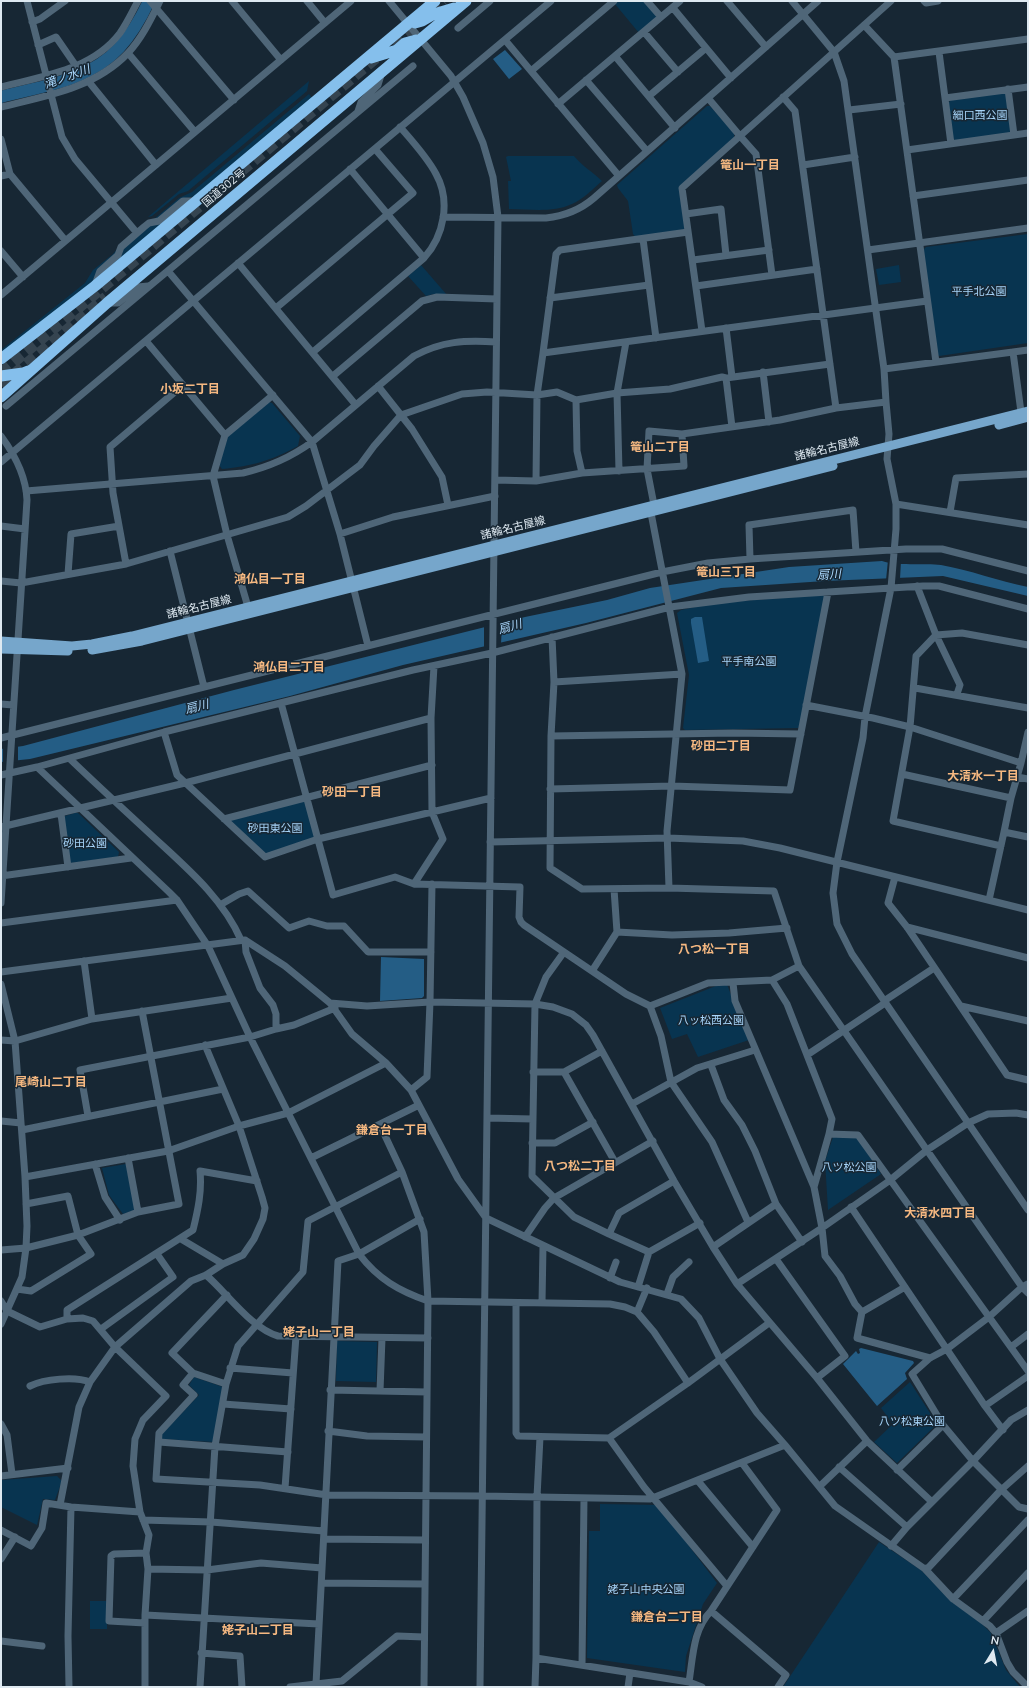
<!DOCTYPE html>
<meta charset="utf-8">
<style>
body{margin:0}
#map{position:relative;width:1029px;height:1688px;overflow:hidden;background:#172734;font-family:Mulish,sans-serif}
canvas{display:block}
.frame{position:absolute;inset:0;border:2px solid #dee9f1;pointer-events:none}
.north{position:absolute;left:973px;top:1632px;width:40px;height:40px;-webkit-text-stroke:3px #172734;paint-order:stroke;rotate:10deg;font-size:11px;font-weight:700;line-height:16px;text-align:center;color:#dee9f1}
.north::after{content:'';display:block;margin:auto;width:14px;height:18px;background:#dee9f1;clip-path:polygon(50% 0,100% 100%,50% 72%,0 100%)}
</style>
<div id="map">
<canvas width="1029" height="1688"></canvas>
<div class="frame"></div>
<div class="north">N</div>
</div>
<script>
const c = document.querySelector('canvas').getContext('2d');
c.lineJoin = 'round';
function fillPath(path, color) { c.fillStyle = color; c.fill(path, 'evenodd'); }
function stroke(path, color, width, dash) { c.strokeStyle = color; c.lineWidth = width; c.lineCap = dash ? 'butt' : 'round'; c.setLineDash(dash || []); c.stroke(path); }
function drawText(font, color, halo, rows, align = 'center') {
  c.font = font + ' Mulish,"Noto Sans JP",sans-serif'; c.lineWidth = 3; c.setLineDash([]); c.textBaseline = 'middle'; c.strokeStyle = halo; c.fillStyle = color; for (const [text, x, y, turn = 0] of rows) {
    c.save(); c.translate(x, y); c.rotate((+turn || 0) * Math.PI / 180); c.textAlign = isNaN(turn) ? turn : align; if (halo) c.strokeText(text, 0, 0); c.fillText(text, 0, 0); c.restore();
  }
}
fillPath(new Path2D(`
 M619,1H645L656,14V18L639,33L615,4Z
 M309,81L307,91L188,191L179,194L152,216L148,217Z
 M1003,92L1006,94L1011,130L1009,133L957,141L953,139L948,103L951,100Z
 M309,94L313,99L196,196L185,198L159,219L153,220L179,198L192,192Z
 M707,106H710L734,133V138L680,187L685,227L683,231L636,238L633,234L628,201L618,188L617,185Z
 M508,156H574C582,166 593,172 602,181C593,189 583,199 572,204C553,213 529,209 509,209L508,181H511L506,157Z
 M184,205L105,273L121,250L150,225Z
 M1028,234V343L939,356L937,354L923,250L926,247Z
 M121,244L117,252L93,281L1,354V350L85,283L93,270L113,254Z
 M421,265L447,295L434,294L426,296L408,276Z
 M899,265L901,282L879,285L876,269Z
 M269,402L272,403L300,436L298,446C270,461 253,466 222,469L219,465L228,436Z
 M823,595L825,597L800,726L798,728L685,730L683,728L689,675L677,613L681,610L713,603Z
 M307,797L318,839L265,857L224,819Z
 M75,813H78L119,852L118,857L71,863L69,862L63,818L65,816Z
 M726,982L749,1040L698,1057L687,1034L672,1039L660,1008Z
 M834,1134H855L881,1174L828,1210L825,1161Z
 M126,1164L135,1210L123,1214L109,1195L102,1168Z
 M337,1341L377,1342L376,1382L336,1381Z
 M194,1377L223,1387L214,1442L162,1439V1434L199,1395L189,1385Z
 M910,1382L937,1424L897,1463L874,1442L893,1424L881,1408Z
 M57,1476L62,1481L55,1500L43,1499L37,1525L1,1507V1480Z
 M600,1504L658,1505L717,1583L703,1604L686,1656L685,1672L587,1658L589,1531H600Z
 M879,1542L921,1570L952,1602L980,1622L991,1633L1006,1670L1020,1687H783Z
 M90,1601H107V1629H90Z`), '#083450');
fillPath(new Path2D(`
 M505,50L522,69L509,79L493,59Z
 M882,561C894,566 926,563 941,565C970,570 998,581 1028,587V596L943,576L825,581L721,588L586,623L403,665L290,696L30,759L1,762V749L23,746L234,690L525,617L607,600L650,588L789,567Z
 M695,617H702L709,661L698,663L691,623V619Z
 M381,957L424,959V996L422,998L380,1001Z
 M861,1348L913,1361L914,1363L905,1373L907,1379L877,1406L843,1364L856,1351L858,1354L860,1353L859,1349Z`), '#245d85');
fillPath(new Path2D(`
 M888,560L901,561L900,579L886,580Z
 M502,622L501,644L484,648V626Z
 M18,745V762L3,764V747Z`), '#172734');
stroke(new Path2D(`
 M1,97C42,86 89,81 119,48C132,34 141,18 149,1`), '#245d85', 12);
stroke(new Path2D(`
 M1,373L444,1
 M1,385L106,297`), '#354450', 11, [11, 5.5]);
stroke(new Path2D(`
 M27,1L62,137L75,159L137,233
 M150,1L234,100
 M232,1L281,60
 M307,1L325,23
 M389,1L451,76L463,97L483,143L493,177L498,217L480,1687
 M647,1L661,17
 M727,1L766,47
 M792,1L834,52L844,81L884,369L886,402L889,434L887,459L896,504V529L891,588L865,717L863,738L837,862L833,893L837,924L852,954L1028,1210
 M924,1L926,3L938,1
 M673,8L731,78
 M32,22L40,19L65,1
 M864,25L894,57L936,362
 M458,28L490,1
 M644,32L678,72
 M505,40L619,176
 M38,45L56,37L76,66
 M939,52L951,144
 M128,53L195,132
 M615,56L675,128
 M894,57L1028,39
 M531,71L614,1
 M586,80L647,151
 M89,82L156,165
 M1,87C43,76 92,70 120,33C127,23 132,12 138,1
 M1008,89L1014,135
 M649,96L706,48
 M783,97L795,111L836,408
 M708,98L740,136L891,1
 M945,98L1028,87
 M558,104L680,1
 M1,107C46,96 95,88 128,53C142,38 151,19 160,1
 M849,110L901,104
 M358,111L361,102L378,85L382,72
 M1,139L10,174L65,240
 M907,150L1028,133
 M803,165L855,157
 M350,169L424,258C444,236 451,201 436,174C427,157 413,142 400,127
 M1,176L10,174
 M913,196L1028,180
 M686,214L721,209L726,255
 M443,217L546,218C565,216 580,210 594,198L818,1
 M643,239L656,338
 M868,250L1028,228
 M1,251L23,277
 M693,260L769,250
 M238,263L355,404
 M168,271L312,442L340,534L368,646
 M95,285L100,271L118,255L121,247L144,227L149,223L159,221L183,201H196
 M696,286L817,269
 M1,295L351,1
 M550,298L649,285
 M107,303H118L138,287L148,286
 M276,308L413,193L375,149
 M726,328L732,377
 M702,331L682,188L740,136L756,154L772,275
 M313,352L424,258
 M543,353L556,254L560,250L688,232
 M884,369L1013,352
 M763,372L769,422
 M333,376L422,301L437,297L497,299
 M726,378L732,427
 M183,385L225,435
 M378,386L412,429L442,477L448,505
 M576,400L577,451L582,473L684,466L682,434L780,420L836,408L886,402
 M6,406L413,66
 M1021,412L1013,352L1028,350
 M1,436C15,455 26,476 27,500L1,903
 M1,462L551,1
 M619,471L617,393L626,342
 M582,473L536,481L537,395L543,353L927,301
 M495,480L536,481
 M26,491L243,473C269,467 290,458 312,442L414,356C442,341 465,340 496,342
 M896,504L1028,525
 M654,505L647,469L649,431L682,434
 M950,512L956,478L1028,474
 M651,513L682,674L667,831L669,888
 M1,526L25,529
 M340,534L393,517L495,496
 M170,551L204,687
 M750,559L749,525L853,510L856,552
 M126,564L113,493L110,447L183,385L146,341
 M68,574L71,534L119,526
 M1,581L21,583L126,564L288,517L306,506L360,465L374,446L401,415L462,394L487,392L537,395L557,392L576,400L617,393L670,389L722,377L726,378L830,364
 M917,586L936,635L960,685L957,694
 M248,607L227,535L213,476L225,435L273,395
 M552,637L554,682L551,736L550,868L582,889L669,888L774,891L799,966L1022,1287L1028,1293
 M554,682L682,674
 M915,688L1028,708
 M281,703L333,895L395,877L414,884L520,887L519,917L521,922L524,925L626,994L650,1006L661,1036L671,1082L712,1142L748,1222
 M1,704L13,705
 M806,705L873,718L910,727L1021,763
 M164,732L177,775L265,857L318,839L491,798
 M551,736L733,733L801,734
 M1,738L662,572L708,563L750,559L906,549H942L1028,571
 M70,759C96,784 122,808 148,832C182,864 222,896 241,940
 M37,767L164,732L413,670L492,653L670,607L749,597L923,586H939L1028,609
 M902,774L1011,798L1021,763L1028,732
 M1,775L37,767L169,892L177,900L208,946L250,1037L359,1254C378,1279 399,1291 428,1301L610,1304L625,1307L637,1312L654,1332L688,1383
 M1017,777L1028,779
 M550,789L672,786L790,790L828,592
 M61,814L68,867
 M224,819L432,765
 M1,827L185,783L431,718
 M1004,832L1011,798
 M490,842L668,838L743,841L780,848L1028,910
 M1001,846L893,821L910,727L916,656L936,635L962,633L1028,645
 M1,876L131,858
 M895,877L888,903L907,927L1007,1075L1028,1080
 M414,884L443,839L432,812L431,718L434,666
 M989,900L1004,832L1028,837
 M220,905L239,894L248,891L289,928L309,921L327,926H344L368,952H431
 M1,923L177,900
 M907,927L1028,958
 M617,932L672,935L729,933L787,928
 M245,940L246,952L260,988L273,1005L276,1014V1029
 M564,952L546,977L535,1004L532,1176L574,1217L609,1234L649,1252
 M84,961L92,1019
 M592,971L617,932L614,889
 M1,972L245,940L285,966L330,1003L352,1034L386,1063L411,1090L458,1179L486,1218L620,1282L681,1299L699,1318L720,1359L757,1413L785,1445L650,1499L482,1496L327,1495L260,1485L156,1479L159,1433L194,1395L183,1385L193,1373
 M772,980L787,1004L832,1119L829,1134L814,1187
 M733,983L735,1001L814,1187L822,1228L825,1256L840,1276L855,1304L862,1312
 M1,984L15,1041L25,1177L27,1226L26,1248L22,1277L1,1324
 M884,1001L934,968
 M330,1003L367,1006L430,1002L535,1004L553,1007L572,1014L586,1025L593,1035L674,1181L713,1247L737,1284L817,1378L867,1441L932,1502
 M650,1006L708,983L772,980L799,966
 M961,1006L1028,1021
 M1,1040L15,1041L92,1019L232,998
 M807,1055L885,1003
 M711,1065L724,1100L742,1125L755,1151L776,1204L802,1242
 M533,1072H564L602,1051
 M564,1072L615,1162
 M411,1090L427,1077L430,1002L432,884
 M632,1104L697,1068L755,1050
 M88,1116L80,1070L250,1037L276,1029L294,1025L335,1008
 M487,1118L533,1119
 M1,1121L21,1123
 M380,1125L402,1172L424,1232L428,1301L424,1687
 M22,1130L223,1089
 M829,1134L858,1135L1028,1371
 M532,1143H555L593,1122
 M128,1158L138,1212
 M311,1158L419,1105
 M95,1164L105,1197L120,1220
 M25,1177L168,1151L239,1126L288,1113L386,1063
 M851,1207L985,1406L1003,1430
 M609,1234L619,1213L674,1181
 M525,1237L545,1208L554,1198L653,1141
 M181,1239L223,1264
 M713,1247L776,1204
 M1,1250L26,1248L78,1235L138,1212L179,1204L142,1011
 M776,1259L845,1356L817,1378
 M206,1275C227,1293 252,1329 278,1336L428,1338
 M610,1278L616,1262
 M737,1284L822,1228L889,1181L927,1150L968,1123L988,1114L1016,1113L1028,1115
 M1028,1284L1022,1287L989,1317L947,1349L930,1358L912,1374L943,1425L973,1461L1019,1507L1028,1509
 M638,1287L649,1252L700,1223
 M905,1287L862,1312L857,1338L930,1358
 M17,1289L31,1291L91,1254L78,1235L68,1196L26,1204
 M667,1294L673,1277L689,1262
 M1,1301L7,1311L40,1327L67,1319L83,1318L93,1321L115,1347L166,1396L143,1420L135,1439L133,1466L140,1512L149,1535L146,1553L148,1569L145,1615V1687
 M516,1303V1433L518,1436L609,1438L688,1383L769,1323
 M542,1303L543,1246
 M637,1312L647,1288
 M67,1319V1310L193,1230C198,1210 202,1191 200,1171L257,1181
 M101,1329L173,1277L157,1254
 M1011,1347L1028,1334
 M230,1368L293,1373
 M226,1384L193,1373L172,1353L227,1295
 M30,1386C44,1379 75,1376 90,1382
 M330,1390L427,1392
 M380,1391L382,1338
 M223,1404L291,1409
 M985,1406L1028,1376
 M1,1424L7,1435L12,1474
 M328,1431L367,1436L426,1437
 M609,1438L644,1487L727,1586
 M159,1442L288,1452
 M785,1445L835,1506L925,1569L953,1599L990,1626L996,1633L1007,1662L1013,1672L1028,1687
 M839,1467L907,1527
 M897,1470L943,1425
 M1,1476L68,1468
 M698,1481L753,1547
 M820,1486L867,1441
 M285,1488L296,1336
 M60,1505L79,1407L90,1382L115,1347L191,1281L206,1275L223,1264L243,1255L254,1239L263,1219L265,1208L262,1197L239,1126L205,1045
 M143,1520L211,1522L324,1531
 M1,1530L31,1546L42,1528L46,1503L71,1507L140,1512
 M324,1539L425,1540
 M891,1546L907,1527L973,1461L1011,1420L1028,1410
 M1,1559L15,1537
 M148,1569L207,1570L261,1563L322,1568
 M925,1569L929,1567L1001,1490L1028,1466
 M322,1583L425,1584
 M953,1599L1028,1520
 M711,1611L786,1675L778,1687
 M145,1615L319,1624
 M983,1621L1028,1573
 M145,1623L109,1621L111,1556L114,1554L146,1553
 M996,1633L1028,1611
 M1,1641L42,1646
 M201,1653L240,1656L242,1687
 M536,1658L689,1682L702,1687
 M582,1665L584,1498
 M689,1682C693,1657 693,1629 711,1611L777,1510L742,1463
 M316,1684L338,1261L359,1254L420,1219
 M69,1687L68,1636L71,1507
 M200,1687L215,1446L226,1384L238,1346L303,1272L308,1221L402,1172
 M290,1687L342,1681L397,1636L424,1637
 M535,1687L536,1658L537,1497L540,1437
 M628,1687L630,1673`), '#4f6678', 7);
stroke(new Path2D(`
 M999,425L1028,417
 M1,641L72,646L92,644L132,636L1028,411
 M1,649L68,651
 M92,650L142,641L833,466`), '#76a6cb', 9);
stroke(new Path2D(`
 M415,23L422,21L434,14L454,8
 M371,58L397,50L405,43L416,40
 M1,359L95,286L435,1
 M1,376L23,373L28,371
 M1,397L107,303L466,1`), '#85bfec', 11);
drawText('11px', '#a6d4f9', '#172734', [
 ["細口西公園",980,116],
 ["平手北公園",979,292],
 ["平手南公園",749,662],
 ["砂田東公園",275,829],
 ["砂田公園",85,844],
 ["八ッ松西公園",711,1021],
 ["八ツ松公園",849,1168],
 ["八ツ松東公園",912,1422],
 ["姥子山中央公園",646,1590]
]);
drawText('11px', '#dee9f1', '#172734', [
 ["国道302号",224,188,-40],
 ["諸輪名古屋線",827,449,-14],
 ["諸輪名古屋線",513,528,-14],
 ["諸輪名古屋線",199,607,-14]
]);
drawText('italic 12px', '#abd9fe', '#172734', [
 ["滝ノ水川",67,77,-20],
 ["扇川",829,575,-4],
 ["扇川",510,627,-16],
 ["扇川",197,707,-14]
]);
drawText('bold 12px', '#f5b881', '#172734', [
 ["篭山一丁目",750,165],
 ["小坂二丁目",190,389],
 ["篭山二丁目",660,447],
 ["篭山三丁目",726,572],
 ["鴻仏目一丁目",270,579],
 ["鴻仏目二丁目",289,667],
 ["砂田二丁目",721,746],
 ["大清水一丁目",983,776],
 ["砂田一丁目",352,792],
 ["八つ松一丁目",714,949],
 ["尾崎山二丁目",51,1082],
 ["鎌倉台一丁目",392,1130],
 ["八つ松二丁目",580,1166],
 ["大清水四丁目",940,1213],
 ["姥子山一丁目",319,1332],
 ["鎌倉台二丁目",667,1617],
 ["姥子山二丁目",258,1630]
]);
</script>
